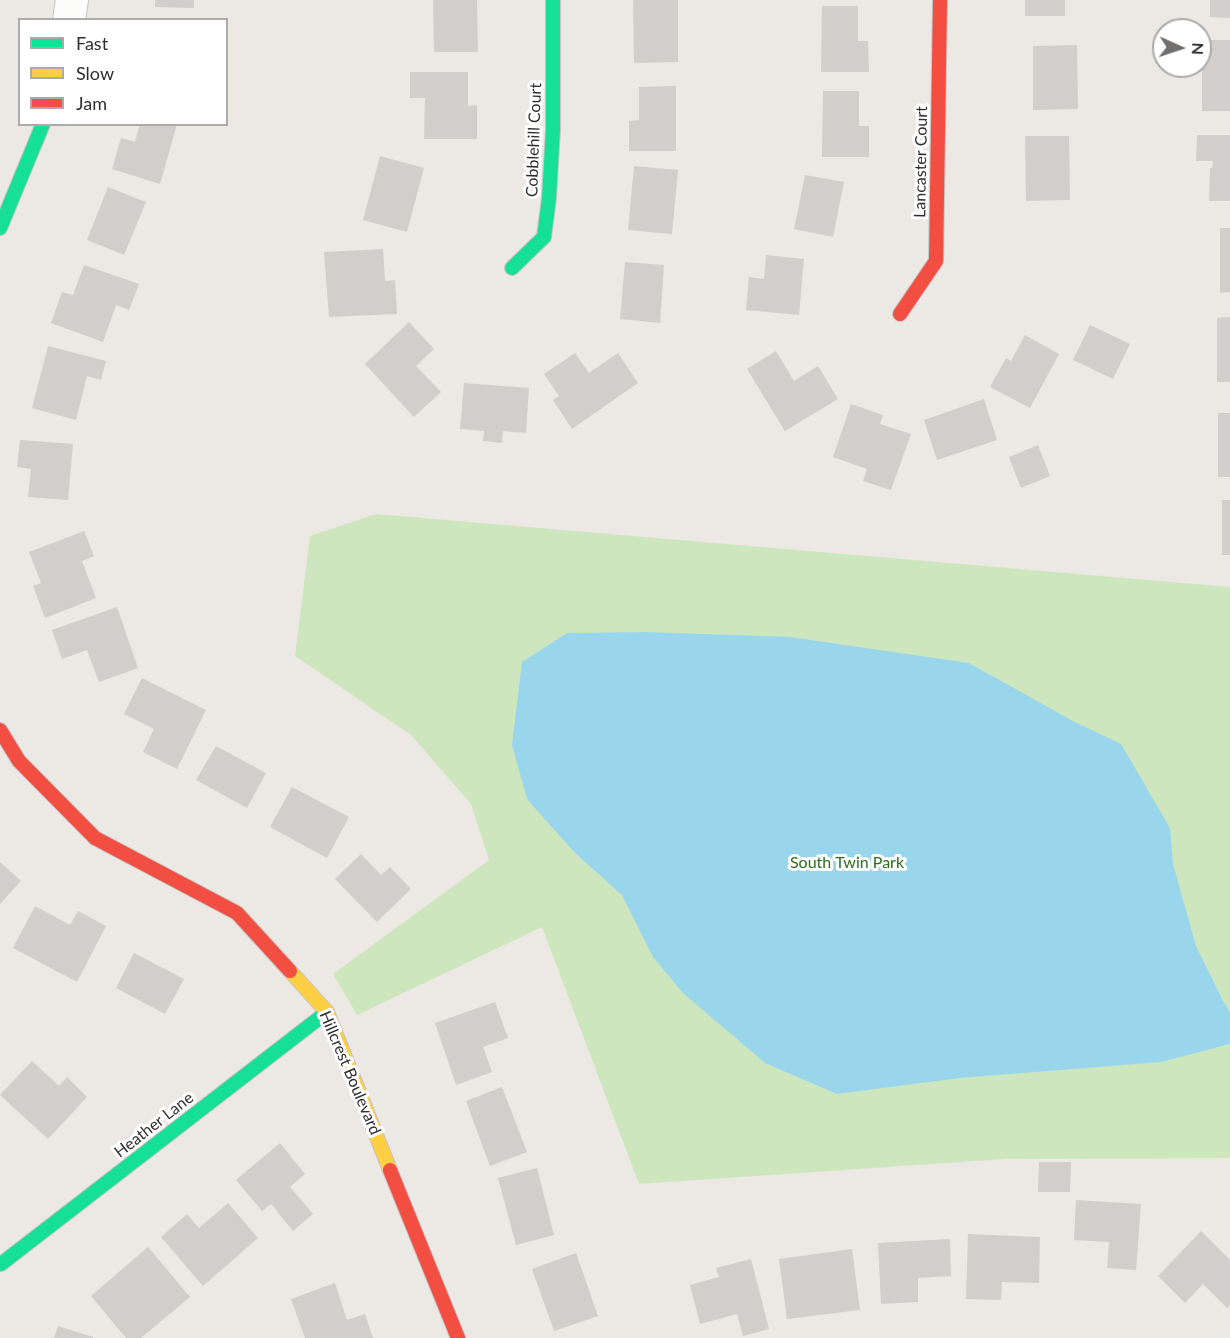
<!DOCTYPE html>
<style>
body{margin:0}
#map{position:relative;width:1230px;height:1338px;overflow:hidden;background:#ece8e4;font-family:Lato,sans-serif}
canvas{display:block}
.legend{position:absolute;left:18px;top:18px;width:210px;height:108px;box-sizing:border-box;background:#fff;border:2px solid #ababab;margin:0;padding:8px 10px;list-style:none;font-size:18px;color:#2e2e2e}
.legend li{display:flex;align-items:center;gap:12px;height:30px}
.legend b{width:30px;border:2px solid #ababab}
.north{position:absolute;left:1152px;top:18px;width:60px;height:60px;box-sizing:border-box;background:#fff;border:2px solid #ababab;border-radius:50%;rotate:93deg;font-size:16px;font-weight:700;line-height:24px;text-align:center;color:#2e2e2e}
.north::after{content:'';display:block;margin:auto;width:21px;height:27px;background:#706f6e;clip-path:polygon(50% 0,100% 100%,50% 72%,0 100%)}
</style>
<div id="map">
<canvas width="1230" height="1338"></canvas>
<ul class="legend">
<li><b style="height:8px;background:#16e098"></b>Fast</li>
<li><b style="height:8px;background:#ffcf43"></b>Slow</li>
<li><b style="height:8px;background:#f24e42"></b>Jam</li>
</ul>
<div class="north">N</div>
</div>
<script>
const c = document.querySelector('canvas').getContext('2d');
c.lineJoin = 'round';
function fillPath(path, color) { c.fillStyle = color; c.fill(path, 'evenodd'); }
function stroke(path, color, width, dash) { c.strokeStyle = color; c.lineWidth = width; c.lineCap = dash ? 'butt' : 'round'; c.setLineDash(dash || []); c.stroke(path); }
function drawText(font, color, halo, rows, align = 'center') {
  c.font = font + ' Lato,sans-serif'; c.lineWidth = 6; c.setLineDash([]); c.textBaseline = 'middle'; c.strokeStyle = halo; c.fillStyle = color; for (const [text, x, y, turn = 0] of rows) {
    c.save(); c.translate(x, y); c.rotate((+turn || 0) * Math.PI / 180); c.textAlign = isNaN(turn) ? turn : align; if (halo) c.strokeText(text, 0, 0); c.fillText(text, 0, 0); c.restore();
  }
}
fillPath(new Path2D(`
 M376,514L1230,587V1158L1005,1159L639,1184L542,927L357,1015L333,974L489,860L471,804L411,735L295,656L310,536Z`), '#cee6be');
fillPath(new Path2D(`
 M646,632L790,637L969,663L1071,720L1121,744L1170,828L1173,864L1196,946L1223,1001L1230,1012V1044L1161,1062L960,1078L837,1094L765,1063L683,993L653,957L622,895L575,853L527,799L512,745L522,662L567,633Z`), '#99d6ec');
fillPath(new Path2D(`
 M155,0H194V8L155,7Z
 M433,0H477L478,52H434Z
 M633,0H678V62L634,63Z
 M1025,0H1065V16H1025Z
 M1210,0H1230V18L1210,17Z
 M822,6H858V41H868L869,72H821Z
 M1202,40H1230V111H1202Z
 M1077,45L1078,109L1033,110V46Z
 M410,72H468V106L477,105V139H424L425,98H410Z
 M676,86V151H629V121L639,120V87Z
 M823,91H859V126H869V157H822Z
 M140,124H177L160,184L112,169L121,138L135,142Z
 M1197,135H1230V201H1209L1210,168H1212L1213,161H1196Z
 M1025,136H1069L1070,200L1026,201Z
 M380,156L424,168L407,232L363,220Z
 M634,166L678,170L672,234L628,230Z
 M805,175L844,182L833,237L794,229Z
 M108,187L146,202L124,255L87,240Z
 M1220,228H1230V292L1220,293Z
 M383,249L385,281L395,280L397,314L329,317L324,252Z
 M766,255L804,259L799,315L746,310L749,277L764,279Z
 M625,262L664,265L660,323L620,319Z
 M84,265L139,284L129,310L116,305L103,342L51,323L62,292L73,295Z
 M1230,317V382H1217V318Z
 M409,322L434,349L416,366L441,392L414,417L365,364Z
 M1090,325L1130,344L1113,379L1073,360Z
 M1025,335L1059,354L1030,408L990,387L1006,358L1011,361Z
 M48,346L106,361L101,380L87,376L76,420L32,408Z
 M776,351L794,381L818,366L838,399L785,431L747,369Z
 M575,353L589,373L618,353L638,383L572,429L553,400L559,396L544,374Z
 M464,383L529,388L526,433L503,431L502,443L483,441L484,431L460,429Z
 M984,399L997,440L937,460L924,420Z
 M851,404L883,415L880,424L911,434L891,490L863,481L867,469L833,457Z
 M1218,413H1230V477H1218Z
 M20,440L73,444L68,500L28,497L31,469L17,467Z
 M1038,445L1050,476L1021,488L1009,457Z
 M1222,500H1230V555H1222Z
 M84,531L94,556L82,561L96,598L45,618L33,586L41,583L29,552Z
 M117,607L138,668L99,682L87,650L62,659L52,630Z
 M142,678L206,710L177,769L143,752L154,729L124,714Z
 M216,746L266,773L247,808L196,780Z
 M292,787L349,817L327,858L270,827Z
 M361,854L381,875L390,867L411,889L377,922L335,879Z
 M0,862L21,881L0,904Z
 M35,906L70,925L78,911L106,926L77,982L13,948Z
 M134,953L184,979L165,1014L116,988Z
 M495,1002L508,1038L483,1047L492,1072L456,1085L435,1023Z
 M32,1061L59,1086L67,1077L87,1097L48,1139L0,1095Z
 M502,1087L527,1152L490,1166L466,1101Z
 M280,1143L305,1174L290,1187L313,1214L293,1231L271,1204L262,1211L236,1180Z
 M1039,1162H1071L1070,1192H1038Z
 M537,1168L554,1235L516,1245L498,1178Z
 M1076,1200L1141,1204L1136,1270L1107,1268L1109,1242L1074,1240Z
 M228,1203L258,1238L203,1286L161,1237L187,1214L199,1228Z
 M1201,1231L1230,1260V1305L1227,1308L1203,1284L1185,1303L1158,1276Z
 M968,1234L1040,1237L1039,1283L1002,1282L1001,1300L966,1299Z
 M950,1239L951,1276L918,1278V1302L881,1304L878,1243Z
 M148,1247L190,1297L141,1338H126L91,1296Z
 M852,1249L860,1310L787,1319L779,1259Z
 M576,1253L598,1316L554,1331L532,1269Z
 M751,1259L769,1329L743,1336L737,1314L700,1324L690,1285L719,1277L716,1268Z
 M335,1283L347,1320L365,1314L373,1338H305L291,1299Z
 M58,1326L93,1337V1338H54Z`), '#d1cecb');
const street = new Path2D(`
 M69,20L72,0`);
const fast = new Path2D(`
 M0,228L43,124
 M512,268L544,237L549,198L553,129V0
 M1,1264L327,1012`);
const slow = new Path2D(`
 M290,971L327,1012L390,1170`);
const jam = new Path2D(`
 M900,314L936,261L940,0
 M0,730L19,761L95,838L237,913L290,971
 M390,1170L458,1338`);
stroke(street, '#c5c4c5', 34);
stroke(fast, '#c5c4c5', 16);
stroke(slow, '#c5c4c5', 16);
stroke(jam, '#c5c4c5', 16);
stroke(street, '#fcfcfb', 32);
stroke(fast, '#16e098', 14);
stroke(slow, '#ffcf43', 14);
stroke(jam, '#f24e42', 14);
drawText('16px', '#2e2e2e', '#fff', [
 ["Cobblehill Court",534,140,-88],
 ["Lancaster Court",921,162,-89],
 ["Hillcrest Boulevard",350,1073,67],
 ["Heather Lane",154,1125,-38]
]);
drawText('16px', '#2c6e1b', '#fff', [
 ["South Twin Park",847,863]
]);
</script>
